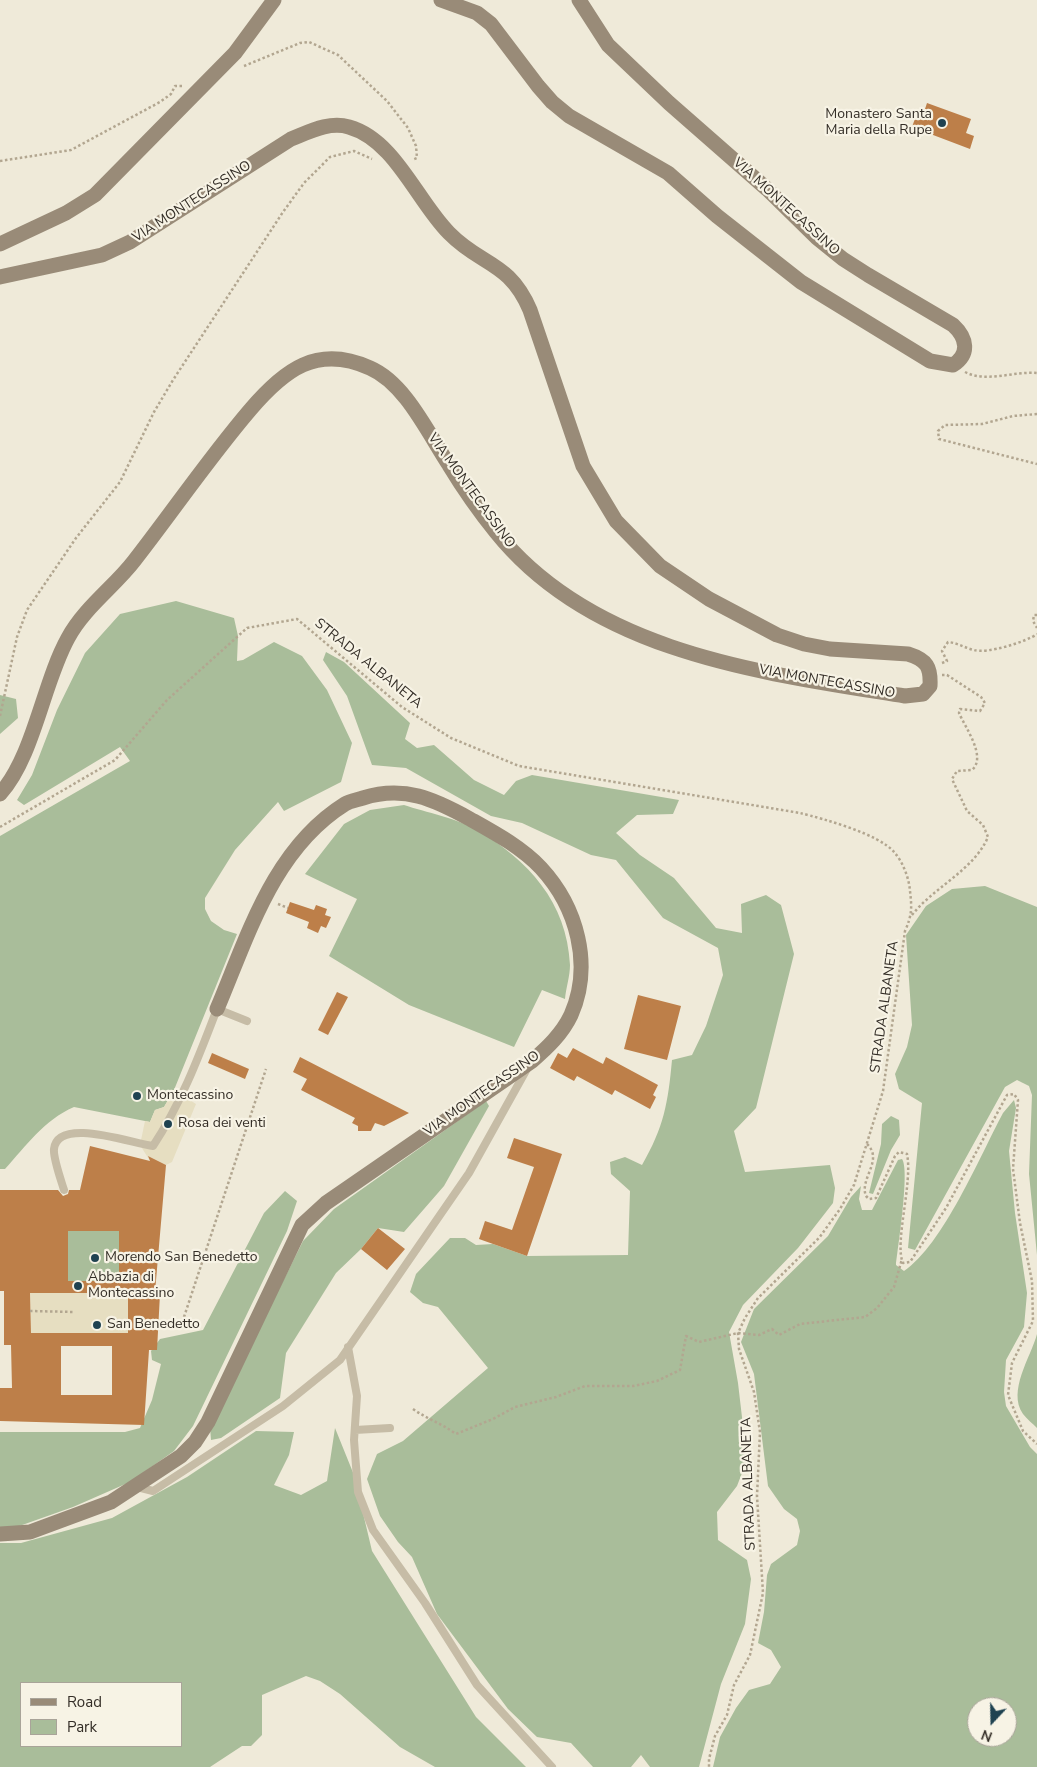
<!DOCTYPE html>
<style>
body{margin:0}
#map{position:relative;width:1037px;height:1767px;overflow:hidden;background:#efead9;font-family:"Nunito Sans",sans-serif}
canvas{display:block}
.legend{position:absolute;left:20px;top:1682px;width:162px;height:65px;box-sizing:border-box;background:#f7f3e5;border:1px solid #a9a499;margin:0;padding:6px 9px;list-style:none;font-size:15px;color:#332d26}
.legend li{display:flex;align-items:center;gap:10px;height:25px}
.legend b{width:25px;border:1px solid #a9a499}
.north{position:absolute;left:967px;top:1697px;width:50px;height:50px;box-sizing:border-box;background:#f7f3e5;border:1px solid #a9a499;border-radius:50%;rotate:201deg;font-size:14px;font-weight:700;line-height:20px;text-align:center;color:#332d26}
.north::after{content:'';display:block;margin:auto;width:18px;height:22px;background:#1f4251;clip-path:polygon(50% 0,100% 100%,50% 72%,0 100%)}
</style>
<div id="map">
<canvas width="1037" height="1767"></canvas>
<ul class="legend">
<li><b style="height:6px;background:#998b78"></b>Road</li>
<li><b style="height:14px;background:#a9bd9a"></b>Park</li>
</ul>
<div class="north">N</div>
</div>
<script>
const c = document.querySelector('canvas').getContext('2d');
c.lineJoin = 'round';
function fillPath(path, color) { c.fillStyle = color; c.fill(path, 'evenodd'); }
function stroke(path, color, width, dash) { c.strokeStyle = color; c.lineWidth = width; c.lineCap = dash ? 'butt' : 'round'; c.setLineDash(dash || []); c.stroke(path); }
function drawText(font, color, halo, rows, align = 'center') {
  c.font = font + ' "Nunito Sans",sans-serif'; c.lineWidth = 4.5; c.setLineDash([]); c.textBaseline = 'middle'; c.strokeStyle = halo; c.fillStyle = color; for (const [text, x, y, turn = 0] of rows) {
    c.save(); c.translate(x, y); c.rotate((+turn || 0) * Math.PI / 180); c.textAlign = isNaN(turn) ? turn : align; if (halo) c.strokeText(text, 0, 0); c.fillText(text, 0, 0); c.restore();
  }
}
fillPath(new Path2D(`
 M176,601L234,618L238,636L237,661L243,660L274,642L302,656L327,690L352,743L341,782L284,811L278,802L235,850L205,898V909L211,921L224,930L237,934L174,1090L164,1107L155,1110L150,1122L74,1107C44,1120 26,1146 5,1169H0V836L130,761L120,747L24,805L17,800L32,775L57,710L85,653L120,614Z
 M326,652L344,662L410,723L405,739L417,748L434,745L474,780L504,795L516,781L532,775L679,800L673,814L637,815L616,833L640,855L674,878L716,928L742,933L741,904L766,895L781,905L794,954L756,1108L734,1131L745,1172L830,1165L835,1188L833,1203L798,1248L743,1305L729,1332L738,1383L747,1460L737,1486L717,1512L718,1540L747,1560L751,1579L745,1624L721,1684L699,1767H650L641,1755L631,1767H593L571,1743L537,1737L508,1709L437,1614L412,1557L398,1542L380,1516L367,1479L377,1454L403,1441L488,1368L438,1307L423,1303L410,1292L416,1274L450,1238H465L476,1245L493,1244L527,1256L628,1255L630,1191L611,1174L610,1162L625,1157L642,1165C664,1127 668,1103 672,1060L692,1055L706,1026L723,975L718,948L663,918L616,860L591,855L522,823L491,816L406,768L372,765L347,696L323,660Z
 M0,695L16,699L18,718L0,734Z
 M404,805C425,812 459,819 477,830C528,860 567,902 570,965C570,976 566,988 565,999L542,990L514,1047L409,1005L329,956L357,899L305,874L344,824L370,810Z
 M985,886L1037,907V1255L1029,1174L1032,1095L1029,1086L1017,1080L1005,1087L915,1250L908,1248L922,1103L899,1089L895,1074L907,1047L912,1025L906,935L926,906L952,889Z
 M1014,1100L1016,1108L1009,1151L1015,1213L1027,1293L1024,1327L1006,1360L1004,1392L1006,1406L1030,1447L1037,1454V1767H713L720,1737L736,1708L749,1690L770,1684L781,1667L771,1650L758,1643L764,1612L767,1575L771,1564L797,1545L800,1531L797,1519L784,1509L768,1486L754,1374L741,1342L754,1309L828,1236L851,1197L861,1186L859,1199L862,1210H872L898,1160L902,1159C910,1170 898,1246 896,1265L904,1271C943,1245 980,1156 1003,1113ZM977,1707H1007V1737H977Z
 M486,1101L489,1106L444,1186L404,1232L378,1228L361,1249L336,1273L286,1353L280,1398L221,1438L211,1440L210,1427L303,1241L334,1209Z
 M891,1116L899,1120L900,1135L891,1150L873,1194L869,1193L881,1144L882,1124Z
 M285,1191L297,1201L287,1231L193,1426L174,1451L130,1482L73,1507L8,1530H0V1432H125L140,1428L152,1400L161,1364L152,1360L151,1351L160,1339L203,1330L264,1213Z
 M68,1231H119V1281H68Z
 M1037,1334V1428C1033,1424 1027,1419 1023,1414C1007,1391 1031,1357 1037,1334Z
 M335,1428L354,1475L372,1551L476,1717L526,1767H435L400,1747L340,1694L320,1681L306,1676L262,1695V1735L251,1746H242L210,1767H0V1543H21L112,1518L187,1477L256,1431L294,1432L289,1455L274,1485L301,1495L327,1481ZM21,1683H181V1746H21Z`), '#a9bd9a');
fillPath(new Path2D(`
 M174,1090L196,1104L172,1162L166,1165L148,1156L150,1161L140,1145L145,1121L150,1122L155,1110L164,1107Z
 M30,1293H128V1333H31Z`), '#e6dec1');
fillPath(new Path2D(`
 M927,103L971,119L966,133L974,136L970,149L912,127L917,113L923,115Z
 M290,902L314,910L316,905L327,909L325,915L331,917L326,928L321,926L318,933L307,928L309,922L286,913Z
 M337,992L348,997L328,1035L318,1030Z
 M638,995L681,1006L667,1060L624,1049Z
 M573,1048L603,1064L606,1057L658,1085L653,1095L656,1097L650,1109L615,1090L612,1095L577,1076L574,1081L550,1068L558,1053L567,1058Z
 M212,1053L249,1069L245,1079L208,1063Z
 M300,1057L368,1092L409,1113L384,1126L375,1123L371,1131H358V1126L352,1123L355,1118L301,1090L307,1079L293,1072Z
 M514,1138L562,1154L527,1256L479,1239L485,1221L512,1230L534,1167L507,1158Z
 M90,1146L150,1161L148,1156L166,1165L155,1292L160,1294L157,1350H149L144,1425L0,1421V1388H12L11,1345H4V1291H0V1190H58L63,1196L68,1194L69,1190H80ZM68,1231H119V1281H68ZM30,1293H128V1333H31ZM61,1346H112V1395H61Z
 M378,1228L405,1249L387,1270L361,1249Z`), '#bd7f49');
stroke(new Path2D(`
 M244,66L300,43L309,42L338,55L387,101L408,128L416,146L417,158L412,160
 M0,161L71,150L160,102L171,94L175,86H183
 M965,372C986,383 1014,371 1037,373
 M1037,414L1013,416L982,424L945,425L938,431L939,439L1037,464
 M1037,615H1034L1033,621L1037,628
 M942,663L947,661L942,651L948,642C958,643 965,648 974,650C987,654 1026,642 1037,634
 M0,716L17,637L27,610L76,538L120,482L154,412L173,380L283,212L304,183L330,157L354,151L372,159
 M0,827L115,760L167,700L247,628L297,619L402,707L451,738L519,766L800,813C824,819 879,834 894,852C903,862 909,878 910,891C912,908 912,915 905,931L883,1091L854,1185L840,1209L819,1238L758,1298L745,1318L738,1333L739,1349L754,1392L760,1432L757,1496L763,1593L750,1655L734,1685L727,1715L715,1736L709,1759V1767
 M278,904L288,908
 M912,915C934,887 974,870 988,837L983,825L967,811L952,779L957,771L972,770C987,757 965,727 959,713L960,709L980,711L985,703L981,697L947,675H942
 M867,1144C884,1160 859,1179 866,1196L869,1199L876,1198L895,1156L899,1152L907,1154C913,1183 894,1243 903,1263L910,1262L946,1208L1007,1095L1014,1094L1018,1100L1013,1169L1020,1223L1032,1281L1033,1321L1012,1363L1008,1395L1023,1431L1037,1444
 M30,1311L75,1312
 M184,1317L266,1069
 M413,1409C427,1419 441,1423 456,1434L493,1419L515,1407L556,1397L585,1386H633L657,1381L680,1370L686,1336L699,1342L738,1333L759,1335L772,1329L779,1335L800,1324L865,1317L877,1308L894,1287L902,1259`), '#b2a690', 2.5, [2.5, 2.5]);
stroke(new Path2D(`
 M64,1190C61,1180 53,1158 54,1149C58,1116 133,1144 153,1146C181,1104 199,1056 217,1009L247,1021
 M348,1347L357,1396L354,1440L358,1492L373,1530L425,1603L477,1685L552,1767
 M355,1430L390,1428
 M137,1487L153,1491L283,1406L340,1360L469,1173L528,1067`), '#c6bca6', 8);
stroke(new Path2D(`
 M441,0L477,13L491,24L538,86L552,102L569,116L668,173L717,216L801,282L930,361L953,365C970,354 967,338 953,325L868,275L843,259L817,238L767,189L669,103L608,45L579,0
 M0,244L66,213L95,195L235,53L274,0
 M0,277L102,255L130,242L291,139C309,132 329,121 349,127C395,140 417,201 449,233C481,266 509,261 530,310L583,466L616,521L660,566L709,599L777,635L804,644L830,649L908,654C927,660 931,667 930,686L923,694L905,696C762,673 593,653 496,532C479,511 463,488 449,465C428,433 405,383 370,368C317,344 284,370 250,410C209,458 173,511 134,561C114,587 84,608 68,638C43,683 34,756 0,794
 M0,1534L30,1532L111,1502L181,1456L195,1442L208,1422L302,1225L326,1203L532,1061C547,1048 562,1034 571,1015C593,965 577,907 541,868C521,847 495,833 470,819C434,799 404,785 363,798C357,800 350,801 345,804C273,849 248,936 217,1009`), '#998b78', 15);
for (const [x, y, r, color] of [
 [942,123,5,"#1f4251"],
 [137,1096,5,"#1f4251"],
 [168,1124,5,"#1f4251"],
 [95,1258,5,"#1f4251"],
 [78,1286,5,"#1f4251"],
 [97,1325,5,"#1f4251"]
]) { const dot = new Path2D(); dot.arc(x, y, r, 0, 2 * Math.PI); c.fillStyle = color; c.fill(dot); stroke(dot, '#f7f3e5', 2); }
drawText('14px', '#332d26', '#f7f3e5', [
 ["Monastero Santa",932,115,"right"],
 ["Maria della Rupe",932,131,"right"],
 ["Montecassino",147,1096],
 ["Rosa dei venti",178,1124],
 ["Morendo San Benedetto",105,1258],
 ["Abbazia di",88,1278],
 ["Montecassino",88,1294],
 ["San Benedetto",107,1325]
], 'left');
drawText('14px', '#332d26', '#f7f3e5', [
 ["VIA MONTECASSINO",192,202,-33],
 ["VIA MONTECASSINO",786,207,42],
 ["VIA MONTECASSINO",471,491,54],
 ["STRADA ALBANETA",368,664,39],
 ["VIA MONTECASSINO",827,682,10],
 ["STRADA ALBANETA",885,1007,-82],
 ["VIA MONTECASSINO",482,1094,-35],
 ["STRADA ALBANETA",749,1484,-92]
]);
</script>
